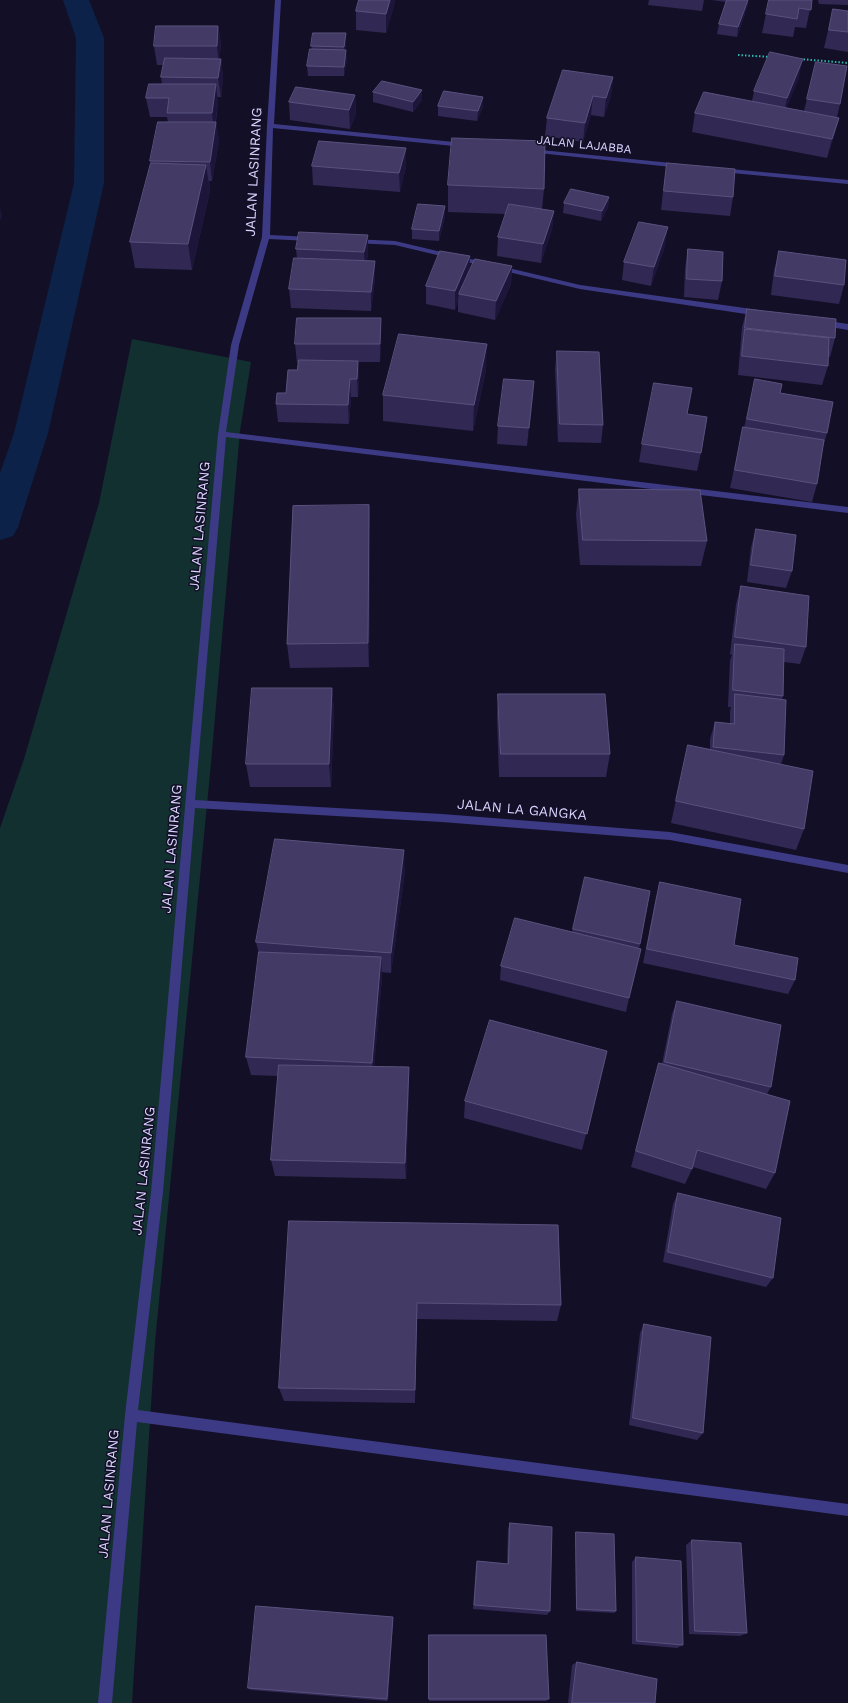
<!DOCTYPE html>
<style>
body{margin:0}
canvas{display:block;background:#130f26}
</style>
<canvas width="848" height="1703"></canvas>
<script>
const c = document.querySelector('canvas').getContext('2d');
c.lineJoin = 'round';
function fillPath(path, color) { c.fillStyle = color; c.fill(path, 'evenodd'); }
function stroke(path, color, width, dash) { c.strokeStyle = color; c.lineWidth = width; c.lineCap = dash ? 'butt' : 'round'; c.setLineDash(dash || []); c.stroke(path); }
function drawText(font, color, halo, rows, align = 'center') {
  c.font = font + ' "Work Sans",sans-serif'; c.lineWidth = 3; c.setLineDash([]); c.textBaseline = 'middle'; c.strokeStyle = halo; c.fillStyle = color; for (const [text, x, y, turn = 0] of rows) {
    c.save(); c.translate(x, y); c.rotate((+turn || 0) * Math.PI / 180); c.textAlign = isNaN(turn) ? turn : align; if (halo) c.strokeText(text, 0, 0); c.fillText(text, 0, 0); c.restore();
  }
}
fillPath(new Path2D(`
 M132,339L251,362L240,431L211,763L155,1342L132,1703H0V828L24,759L99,503Z`), '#12302f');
fillPath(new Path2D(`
 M63,0H89L104,38V183L48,433L18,527L13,536L0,540V473L14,433L74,183L76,38Z`), '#0c2248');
stroke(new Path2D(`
 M738,55L771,57
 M800,59L848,63`), '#2fb8b0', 2, [1.5, 2]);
fillPath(new Path2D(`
 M275,0H281L274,124L464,143L468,145L464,147L273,128L270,235L310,237L314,239L310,241L269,239L239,345L226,432L848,507V513L226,437L195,800L442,814L670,832L848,865V873L670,840L442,822L195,808L163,1192L138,1410L848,1504V1516L137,1422L112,1703H98L125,1415L151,1192L218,434L231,345L262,237L267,126Z
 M531,149L681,164L685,166L681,168L529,152L527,151Z
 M719,168L848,180V184L722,172L718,170Z
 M351,239L395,241L580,285L759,310L763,313L759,316L580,289L395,245L354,243H351Z
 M822,320L848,324V330L819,325L818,323Z`), '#3d3a85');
fillPath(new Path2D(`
 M359,0H395V2L386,33L356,30V11Z
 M649,0H704L702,11L648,5Z
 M712,0H748L747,8L737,37L717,34L719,24L726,2Z
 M812,0L806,28L795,27L793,37L762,33L766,14Z
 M818,0H848V5L819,4Z
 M833,9L848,11V52L824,48Z
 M218,26L221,44L219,59H221L223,77L221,97H217L218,103L216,122L219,141L212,181H209L210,191L192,270L135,268L130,242L151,164L150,161L168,122L167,117H150L146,98L162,84L161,77L163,65H157L154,46Z
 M346,43L345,50L347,59L344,76H308L307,66L312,49L311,46Z
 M816,62L840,104L837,117L839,118L834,136L827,158L692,132L695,113L752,101L754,91L799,78L786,108L804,111Z
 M613,77L611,95L604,117L591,115L583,142L545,136L547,118Z
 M422,90V100L413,112L373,102V92Z
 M355,95L356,114L350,129L290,120L289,102Z
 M438,106H483L477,121L438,116Z
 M667,163L733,197L730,216L661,210L664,182Z
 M312,166L406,167L400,192L313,185Z
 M448,185L544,189L542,209L554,211L552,229L541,263L497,256L498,237L506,214L448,212Z
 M609,197L608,207L601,221L563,213L564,203Z
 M445,206V216L439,241L412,239V229Z
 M368,235V253L367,260L375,279L371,311L291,308L289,289L297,258L296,249Z
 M665,246L651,286L622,280L624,262Z
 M688,249L722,281L718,300L684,297L685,268Z
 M779,251L844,285L839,304L771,295L774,270Z
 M470,256L469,271L512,266L511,284L495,320L458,312V300L455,310L426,304V286Z
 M747,309L835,338L830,357L828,356V366L822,385L738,375L742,327Z
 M381,318V337L380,362H358L359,380L358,397H351L349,424L278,422L276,404L286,393L297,370L298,363H297L295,344Z
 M557,351L603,425L601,443L558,442L555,369Z
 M486,370L473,431L383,421V395Z
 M755,379L780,393L827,433L823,447L817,484L812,502L730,488L739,445L743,427L744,428Z
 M534,381L527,446L497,444L498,426Z
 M687,414L701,453L697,471L639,462L642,444Z
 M579,489L707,541L701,566L580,565L576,514Z
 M369,505L370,530L369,667L290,668L287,644Z
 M756,529L792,571L786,588L747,582L751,547Z
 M741,586L806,647L800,664L784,662L783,696L782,700L784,755L781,764L804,829L796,850L671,823L683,767L688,745L710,749V739L715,722L730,724V711L731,707H728L730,660L732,655L730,654L736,604Z
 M332,688L334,712L331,787H250L246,764Z
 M498,694L610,754L606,777H499L497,717Z
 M405,871L391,973L381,972L382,977L374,1067L409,1085L406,1179L275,1176L271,1160L278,1076L251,1075L246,1057L259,954L256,942Z
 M585,877L640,944L629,998L626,1012L500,980L501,966L572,932Z
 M660,882L734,945L795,980L788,994L643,963L656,897Z
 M677,1001L771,1087L767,1094L775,1173L766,1189L693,1167L685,1184L631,1167L654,1080L659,1063L662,1064L672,1014Z
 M607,1051L582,1150L464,1118L465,1101Z
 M678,1193L773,1278L766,1287L663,1262L673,1204Z
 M289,1221L561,1305L557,1321L417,1319L415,1403L284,1401L279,1388Z
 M644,1324L703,1433L697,1440L629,1425L640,1333Z
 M510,1523L550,1611L547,1615L473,1609L476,1566L477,1561L507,1564L508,1529Z
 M576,1532L616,1611L614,1613L576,1611L575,1535Z
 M692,1540L747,1633L740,1636L689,1634L686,1545Z
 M636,1557L683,1645L677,1648L632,1644V1562Z
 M393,1617V1621L388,1701L251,1690L248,1688Z
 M429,1635L549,1699L546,1701H429Z
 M577,1662L655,1703H568L572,1665Z`), '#312854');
fillPath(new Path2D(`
 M390,0H395V2L386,33V14Z
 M748,0L747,8L737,37L738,27Z
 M218,26L221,44L219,65L217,46Z
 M346,33V43L345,57L344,47Z
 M346,50L347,59L344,76V67Z
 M221,59L223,77L221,97L218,78Z
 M803,59L799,78L783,117L787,98Z
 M613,77L611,95L604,117L606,98Z
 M216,84L218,103L214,132L212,113Z
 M422,90V100L413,112V102Z
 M355,95L356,114L350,129L349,110Z
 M593,96L591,115L583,142L585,123Z
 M483,97V106L477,121L478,111Z
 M839,118L834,136L827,158L832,139Z
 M216,122L219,141L212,181L210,162Z
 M406,148V167L400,192L399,173Z
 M206,165L210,191L192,270L188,244Z
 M609,197L608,207L601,221L602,211Z
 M445,206V216L439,241V231Z
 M0,208L2,216L0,221Z
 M554,211L552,229L541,263L543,244Z
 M668,227L665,246L651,286L654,267Z
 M368,235V253L365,271L364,252Z
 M470,256L469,275L459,294L458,300L455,310V291Z
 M375,261V279L371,311V292Z
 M512,266L511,284L495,320L496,301Z
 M381,318V337L380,362V344Z
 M487,344L486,370L473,431L474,405Z
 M358,361L359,380L358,397L357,379Z
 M350,379L351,397L349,424L348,405Z
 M534,381L533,399L527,446L529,428Z
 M369,505L370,530L369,667L368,643Z
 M332,688L334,712L331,787L329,764Z
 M404,850L405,871L391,973V953Z
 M381,957L382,977L373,1081L372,1063Z
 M409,1067V1085L406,1179L405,1163Z
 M417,1303V1319L415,1403V1390Z
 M393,1617V1621L388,1701L387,1699Z`), '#1d163a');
const building = new Path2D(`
 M359,0H390L386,14L356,11Z
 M727,0H748L738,27L719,24Z
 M769,0H812L811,10L799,8L797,19L766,14Z
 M833,9L848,11V32L829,30Z
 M156,26H218L217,46H154Z
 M313,33H346L344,47L311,46Z
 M310,49L346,50L344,67L307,66Z
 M770,52L803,59L787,98L754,91Z
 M165,58L221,59L218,78L161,77Z
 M816,62L847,66L840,104L807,99Z
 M563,70L613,77L606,98L593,96L585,123L547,118Z
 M382,81L422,90L413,102L373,92Z
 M149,84H216L212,113H167L169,98H146Z
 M296,87L355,95L349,110L289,102Z
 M444,91L483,97L478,111L438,106Z
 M704,92L839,118L832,139L695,113Z
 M158,122H216L210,162L150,161Z
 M452,138L545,141L544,189L448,185Z
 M319,141L406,148L399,173L312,166Z
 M151,163L206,165L188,244L130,242Z
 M667,163L735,169L733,197L664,191Z
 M571,189L609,197L602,211L564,203Z
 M418,204L445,206L439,231L412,229Z
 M509,204L554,211L543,244L498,237Z
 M639,222L668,227L654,267L624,262Z
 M299,232L368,235L364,252L296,249Z
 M688,249L723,252L722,281L687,279Z
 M440,251L470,256L455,291L426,286Z
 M779,251L846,260L844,285L775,276Z
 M294,258L375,261L371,292L289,289Z
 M475,259L512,266L496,301L459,294Z
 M747,309L836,319L835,338L745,328Z
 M297,318H381L380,344H295Z
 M745,329L829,338L828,366L742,356Z
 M399,334L487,344L474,405L383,395Z
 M557,351L599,352L603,425L560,424Z
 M299,360L358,361L357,379H350L348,405L276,404L277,393H286L288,370H297Z
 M504,379L534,381L529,428L498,426Z
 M755,379L782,384L780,393L833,402L827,433L747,419Z
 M654,383L692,388L687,414L707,417L701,453L642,444Z
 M743,427L824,440L817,484L735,470Z
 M579,489L700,490L707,541L583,540Z
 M369,505L368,643L287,644L293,506Z
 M756,529L796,535L792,571L751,565Z
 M741,586L809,596L806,647L735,637Z
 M735,644L784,649L783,696L733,690Z
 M252,688H332L329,764H246Z
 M498,694H605L610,754H501Z
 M735,694L786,700L784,755L713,747L715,722L734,724Z
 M688,745L813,771L804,829L676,801Z
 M275,839L404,850L391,953L256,942Z
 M585,877L650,891L640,944L573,929Z
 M660,882L741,899L734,945L798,958L795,980L647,949Z
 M515,918L641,949L629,998L501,966Z
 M259,952L381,957L372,1063L246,1057Z
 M677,1001L781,1025L771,1087L665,1062Z
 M490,1020L607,1051L587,1134L465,1101Z
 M659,1063L790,1101L775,1173L697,1150L692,1169L636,1151Z
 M279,1065L409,1067L405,1163L271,1160Z
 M678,1193L781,1218L773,1278L668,1252Z
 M289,1221L558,1225L561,1305L417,1303L415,1390L279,1388Z
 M644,1324L711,1337L703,1433L633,1418Z
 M510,1523L552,1527L550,1611L474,1605L477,1561L508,1564Z
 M576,1532L614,1534L616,1611L577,1609Z
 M692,1540L741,1543L747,1633L695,1631Z
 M636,1557L681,1561L683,1645L637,1641Z
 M256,1606L393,1617L387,1699L248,1688Z
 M429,1635H546L549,1699H429Z
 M577,1662L657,1679L655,1703H572Z`);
fillPath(building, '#433a66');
stroke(building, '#5a527e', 1);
drawText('12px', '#d9d4ff', '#130f26', [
 ["JALAN LAJABBA",584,145,6]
]);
drawText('14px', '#d9d4ff', '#130f26', [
 ["JALAN LASINRANG",254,172,-87],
 ["JALAN LASINRANG",200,526,-85],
 ["JALAN LA GANGKA",522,810,5],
 ["JALAN LASINRANG",172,849,-85],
 ["JALAN LASINRANG",144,1171,-84],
 ["JALAN LASINRANG",109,1494,-85]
]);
</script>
